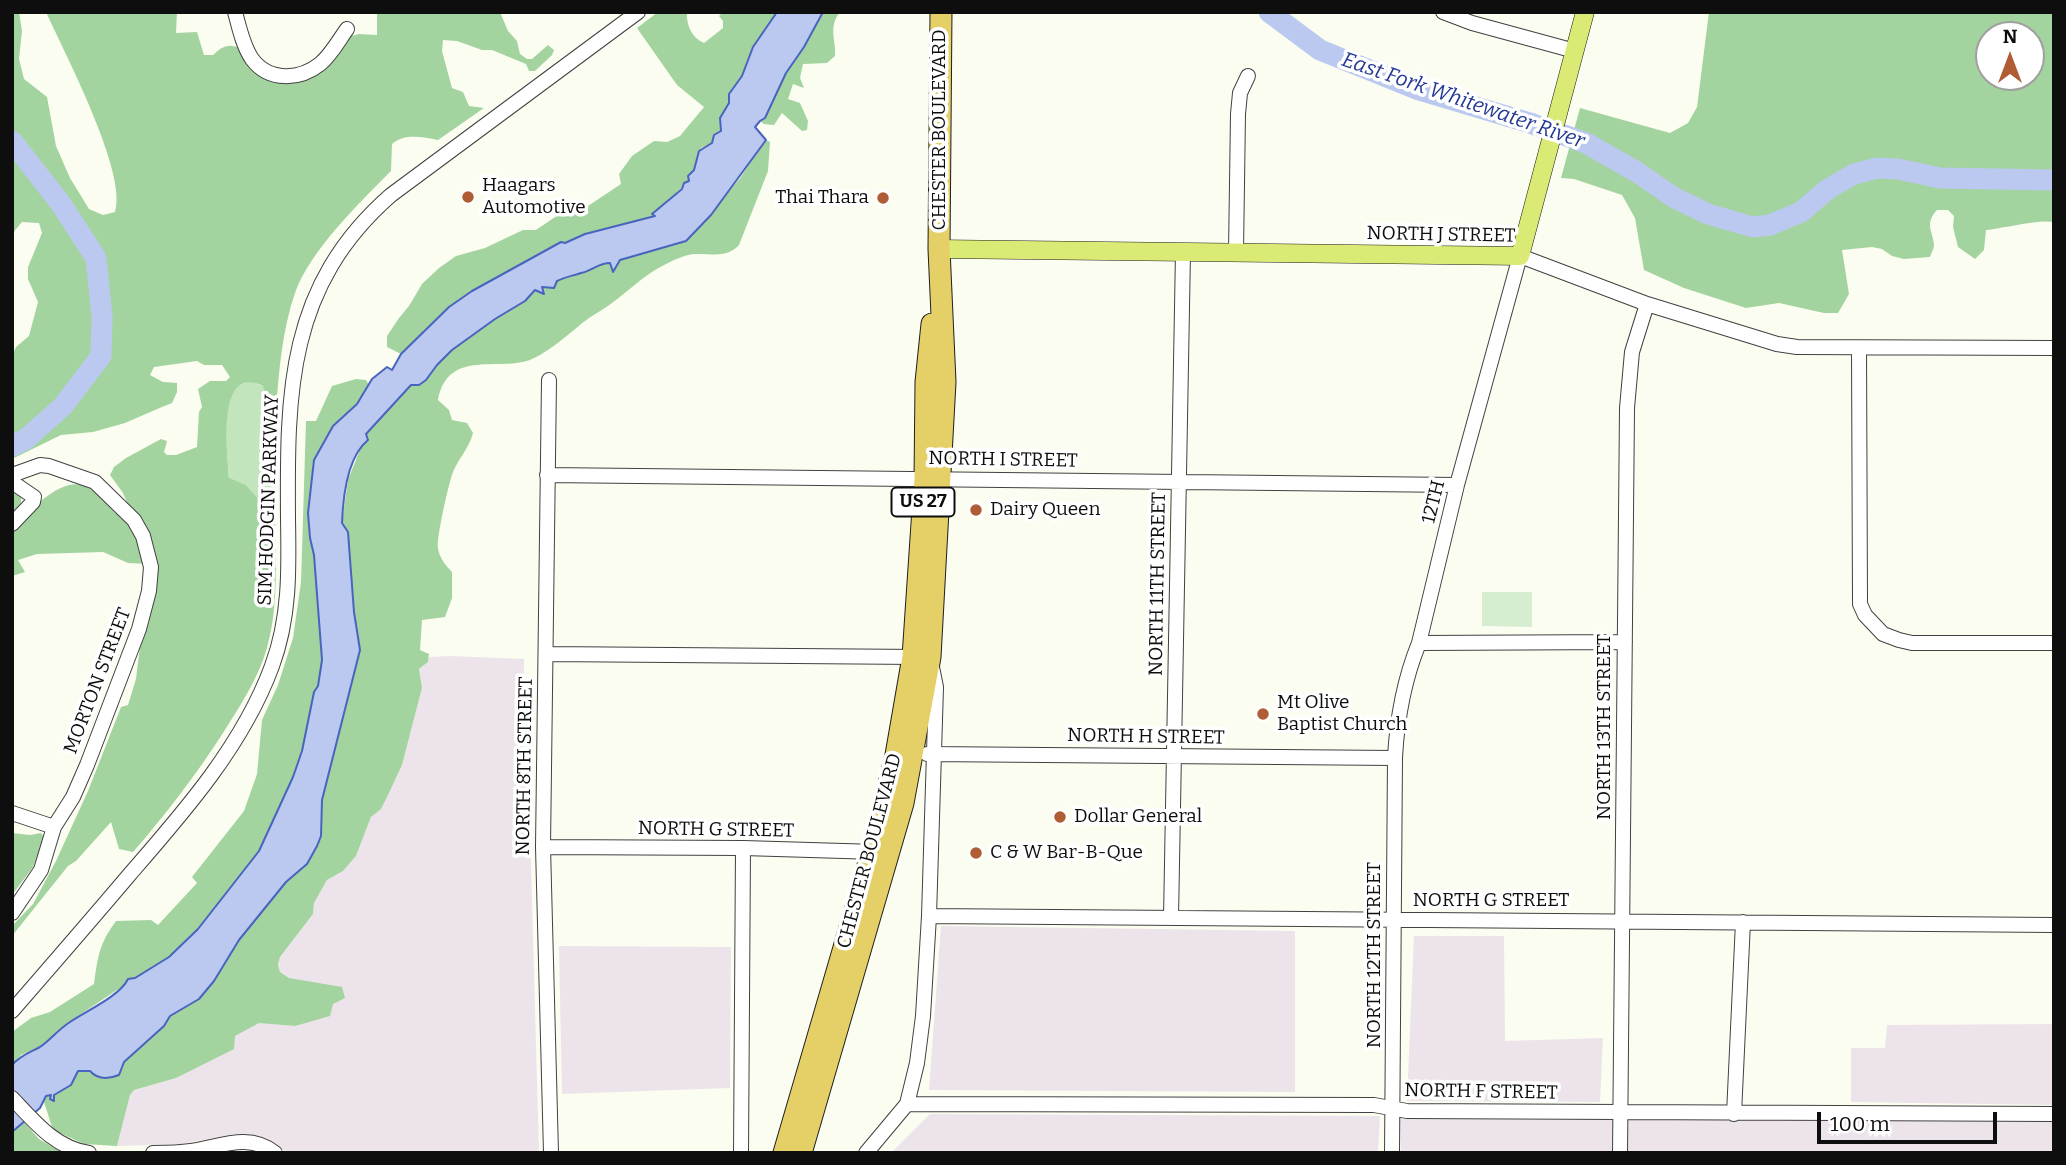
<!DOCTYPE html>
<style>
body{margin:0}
#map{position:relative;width:2066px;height:1165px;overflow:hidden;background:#fbfdf1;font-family:Bitter,serif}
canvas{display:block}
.frame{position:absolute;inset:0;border:14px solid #0e0e0e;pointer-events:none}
.north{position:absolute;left:1975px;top:21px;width:70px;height:70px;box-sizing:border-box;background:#fff;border:2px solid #9f9f9f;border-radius:50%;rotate:0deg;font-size:19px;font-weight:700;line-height:28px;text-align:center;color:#0e0e0e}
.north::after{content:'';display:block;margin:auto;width:24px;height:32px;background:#b05d35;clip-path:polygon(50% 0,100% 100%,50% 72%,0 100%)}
.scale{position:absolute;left:1817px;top:1112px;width:180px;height:32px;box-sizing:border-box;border:4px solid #0e0e0e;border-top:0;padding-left:9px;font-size:21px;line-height:24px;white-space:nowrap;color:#0e0e0e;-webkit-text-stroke:5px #fff;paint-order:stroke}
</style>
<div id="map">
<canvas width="2066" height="1165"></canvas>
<div class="frame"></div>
<div class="north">N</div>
<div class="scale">100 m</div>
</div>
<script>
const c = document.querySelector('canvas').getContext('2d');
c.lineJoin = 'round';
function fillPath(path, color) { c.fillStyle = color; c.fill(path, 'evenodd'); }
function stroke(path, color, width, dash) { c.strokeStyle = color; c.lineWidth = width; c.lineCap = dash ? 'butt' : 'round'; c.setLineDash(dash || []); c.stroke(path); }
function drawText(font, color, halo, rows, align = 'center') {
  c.font = font + ' Bitter,serif'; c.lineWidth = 7; c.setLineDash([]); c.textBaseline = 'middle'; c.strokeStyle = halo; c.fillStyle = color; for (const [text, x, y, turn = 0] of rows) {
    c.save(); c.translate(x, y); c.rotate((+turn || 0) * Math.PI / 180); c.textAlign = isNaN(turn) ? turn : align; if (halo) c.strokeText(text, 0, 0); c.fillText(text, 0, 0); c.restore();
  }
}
fillPath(new Path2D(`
 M448,656L524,659L523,753H528L539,1153H287L280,1147L257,1136L235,1134L181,1144L117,1146L130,1094L134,1090L176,1078L235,1036L259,1022L295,1026L311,983L289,978L280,972L278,965L280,957L313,914L314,903L327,880L343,871L356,856L371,817L381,809L389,793L402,765L422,688L419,669L428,662L429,657Z
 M941,926L1295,931V1092L929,1090Z
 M1414,936H1504L1505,1041L1603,1038L1600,1102L1407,1101Z
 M559,946L731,947L730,1088L562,1094Z
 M2054,1024V1105L1851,1102V1048H1885L1887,1025Z
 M930,1114L1380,1116L1378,1153H891Z
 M1400,1115L2054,1116V1153H1401Z`), '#ece4ea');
fillPath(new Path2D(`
 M249,381L263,386L266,408L276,410L275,505L262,503L246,485L229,479C228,457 220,401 238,386C241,384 245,383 249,381Z`), '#c3e5be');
fillPath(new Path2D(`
 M12,12H19L22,31L19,59L24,79L47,97L56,146L70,178L89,209L103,215L115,212C128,173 64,52 46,12H177L176,33L197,32L204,55H213C219,50 224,45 232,46C248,48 275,71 289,81L347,37L359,34L377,35V12H500L508,31L517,41L520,54L527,59H532L548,45L554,50L552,55L535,71H529L526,64L492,50H482L457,41L443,40L442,51L452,88L463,92L469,106L484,108L438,140C422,137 405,133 392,144L391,171C360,202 309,252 295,293C282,331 279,371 276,410L266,409L263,386C215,363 228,455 229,478L246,485L262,503L275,505C275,552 280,602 267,648C258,679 240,706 223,733C196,775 166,814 133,852L119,849L111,822L76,861L68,866L12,936V926L33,904L56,861L88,791L121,707L128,705L136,679L150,564L128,563L103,552L37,554L18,560L25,572L12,576V486L21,496V507L31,509C68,478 83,473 115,513L130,510L123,493L110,475L114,467L126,458L161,439L167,441L164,452L167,455H176L197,447L199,412L202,407L198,389L210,381H226L230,377L222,365H204L197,361L154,367L150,375L163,382L177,383V392L172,403L162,407L125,423L93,432L61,435L12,459V356L16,347L29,336L38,302L28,279V267L42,233L39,223L22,222L12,234Z
 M658,12H687C686,25 692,38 704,43L723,28V21L719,16L723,12H777L753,47L742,76L729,94V103L720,122L721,131L714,135L713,143L701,148L694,170L688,175L690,179L689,181L656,211L655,216L585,234L565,243L561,242C542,250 526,262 509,272C492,283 473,290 456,302C437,316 419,337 401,354L387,347V336L399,318L409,306L422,284L439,268L456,256L485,248L523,230H536L561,213L588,206L621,184L619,174L632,156L654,141L667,142L680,136L704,107L677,85L637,28Z
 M823,12H840C828,27 836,39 835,56L827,63L803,64L800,78L804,88L793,84L788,99L800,103L808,121L807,130L802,131L782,113L774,125L764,124L760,121L765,118L786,73L804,47Z
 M1709,12H2054V222C2039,219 2004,228 1986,230L1984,250L1975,259L1958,247L1953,227L1954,216L1948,210H1937C1924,224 1933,231 1934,245C1934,249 1931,253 1930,257L1904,259L1892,256L1882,249L1872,247L1842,250L1849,294L1838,313H1824L1779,303L1746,308L1684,288L1644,270L1635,218L1622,195L1574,179L1561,178L1580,108L1670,133L1688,123L1697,107ZM2031,35V77H1989V35Z
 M766,140L770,142L768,171L739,245C726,259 711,253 694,254C685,255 676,259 668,263C648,272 633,287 616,300C607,307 598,312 589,318C570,332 554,349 532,359C501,373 448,347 438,400L449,410L452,420L467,423L473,433C469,448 459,458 453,472C449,482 436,539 438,548C439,557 446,566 452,572V598L445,617L422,620L420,650L429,654L428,662L419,669L422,688L402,765L389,793L381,809L371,817L356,856L343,871L327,880L314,903L313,914L280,957L278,965L280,972L289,978L342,987L345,998L333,1004L330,1016L295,1026L259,1023L235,1036L234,1049L176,1078L134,1090L130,1095L117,1146L84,1144L56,1131L52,1127L44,1102L46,1096L54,1095L60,1090L71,1085L78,1071L119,1075L124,1062L164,1026L170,1016L199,999L214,981L239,940L286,882L307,864L317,846L321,836L322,800L360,650L354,612L348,532L342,523L348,480L366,434L411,385L426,380L437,364L452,350L495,319L525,301L535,290L544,294L542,287L555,286L556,281C565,277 572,275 581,273C591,271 598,263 610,263L612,271L620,260L675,245L691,237L741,177L761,145Z
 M356,379L366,380L369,385L357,404L338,421L314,460L308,513L310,538L314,555L322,660L318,686L302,751L293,777L259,851L198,929L169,957L135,978L127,980L126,984L72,1020L41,1046L21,1055L12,1065V1032L31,1018L50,1012L94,984C98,956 99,944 116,921L151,920L158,925L197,883L192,877L244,811L257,774L262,720L278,685L293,638L301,582L306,421H316L332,386Z
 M12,833L30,835L41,833L45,838L33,867L12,895Z
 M24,1122L39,1139L63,1153H12V1132Z`), '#a3d49f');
fillPath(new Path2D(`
 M1482,592H1532V627L1482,626Z`), '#d7edcf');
const water = new Path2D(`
 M777,12H823L804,47L786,73L765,118L760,121L755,127L766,140L711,215L686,241L620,260L613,272L610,263C598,263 592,271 581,273C572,276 565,277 557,281L554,288L542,287L544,294L535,290L525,301L495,319L452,350L437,365L426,380L419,385H411L366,434L368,440C347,457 343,497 342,523L348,532L354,612L360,650L322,800L321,836L317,846L307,864L286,882L239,940L214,981L199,999L170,1016L164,1026L124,1062L119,1075C109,1079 98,1080 90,1071H78L71,1085L54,1095V1101L50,1099L51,1095L46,1096L40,1108L12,1132V1065C21,1055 29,1053 40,1047C50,1040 59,1029 70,1022C86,1011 120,996 128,979L135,978L169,957L198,929L259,851L293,777L302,751L314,692L318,686L322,660L314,555L310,538L308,513L314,460L333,426L357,404L372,379L387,367L392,370L401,354L449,307L472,291L561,242L565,243L585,234L655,216L652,214L682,189L684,183L689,181L688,176L694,170L699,151L712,143L714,135L721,131L720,118L729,103V94L742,76L753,47Z`);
fillPath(water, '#bbc8f0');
stroke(water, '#4964bf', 2);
stroke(new Path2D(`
 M1269,12L1320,50L1419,90L1530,123L1586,143L1637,172L1673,197L1708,214L1753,227L1770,225L1801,212L1828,189L1854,174L1877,168L1898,169L1940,178L2054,180
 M12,141L61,204L96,258L102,316L101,356L63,406L26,439L12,446`), '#bbc8f0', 21);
const minor = new Path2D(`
 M235,12C239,27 243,46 252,59C269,82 300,80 320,64C331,55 339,40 347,29
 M1443,12L1472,23L1575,51
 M1236,252L1238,114L1240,93L1248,76
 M1859,348L1860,604L1865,615L1883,634L1899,640L1912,643H2054
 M549,380L543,847L551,1153
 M12,475L40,465L49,466L95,482L134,520L143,536L151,567L149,591L139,629L87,765L73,797L54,827L41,870L12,913
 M547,475L1457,485
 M12,482L34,497L33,502L12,524
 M1419,643L1625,642
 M546,654L919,657
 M927,754L1395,758
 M12,813L54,827
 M543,847L743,848L877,852
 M929,916L2054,925
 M1171,918L1183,252
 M12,1011C52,965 91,920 130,874C184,812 243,745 272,666C290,618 289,569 288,519C287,392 287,286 391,195L638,12
 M12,1098C34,1121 55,1148 89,1153
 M907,1104L1374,1105L1407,1111L2054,1114
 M1734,1114L1743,922
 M153,1153C165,1153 178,1153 191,1151C219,1147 249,1132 275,1153
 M741,1153L743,848
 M866,1153L907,1104L917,1063L923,1016L929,916L936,687L932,667
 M1392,1153L1395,758C1397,718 1404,680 1419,643L1457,485L1520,256L1647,304L1777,344L1797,347L2054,348
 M1620,1153L1627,408L1632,352L1647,304`);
const major = new Path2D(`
 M939,249L1520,256L1585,12`);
const highway = new Path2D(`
 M784,1153L872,852L896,755L913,657L925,479L926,382L932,324
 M801,1153L903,803L930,657L945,382L939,249L941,12`);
stroke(minor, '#414141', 16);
stroke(major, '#1f1f1f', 19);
stroke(highway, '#1f1f1f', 23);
stroke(minor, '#fff', 14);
stroke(major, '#daea75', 18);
stroke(highway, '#e5d068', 21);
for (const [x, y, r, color] of [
 [468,197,7,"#b05d35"],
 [883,198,7,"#b05d35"],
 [976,510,7,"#b05d35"],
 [1263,714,7,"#b05d35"],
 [1060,817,7,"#b05d35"],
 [976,853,7,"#b05d35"]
]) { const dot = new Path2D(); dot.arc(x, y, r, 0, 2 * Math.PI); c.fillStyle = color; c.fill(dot); stroke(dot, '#fff', 2.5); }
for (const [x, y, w] of [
 [923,502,63]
]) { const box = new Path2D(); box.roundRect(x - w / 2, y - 14.5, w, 29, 5); c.fillStyle = '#fff'; c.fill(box); stroke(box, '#0e0e0e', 2); }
drawText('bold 18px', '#0e0e0e', null, [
 ["US 27",923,502]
]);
drawText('19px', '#0e0e0e', '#fff', [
 ["CHESTER BOULEVARD",940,130,-90],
 ["NORTH J STREET",1441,235,1],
 ["NORTH I STREET",1003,460,1],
 ["SIM HODGIN PARKWAY",269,500,-88],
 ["12TH",1434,502,-76],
 ["NORTH 11TH STREET",1158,584,-89],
 ["MORTON STREET",98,681,-69],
 ["NORTH 13TH STREET",1605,727,-90],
 ["NORTH H STREET",1146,737,1],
 ["NORTH 8TH STREET",525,766,-89],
 ["NORTH G STREET",716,830,1],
 ["CHESTER BOULEVARD",870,851,-75],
 ["NORTH G STREET",1491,901],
 ["NORTH 12TH STREET",1375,955,-90],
 ["NORTH F STREET",1481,1092,1]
]);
drawText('19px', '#0e0e0e', '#fff', [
 ["Haagars",482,186],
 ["Automotive",482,208],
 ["Thai Thara",869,198,"right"],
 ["Dairy Queen",990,510],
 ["Mt Olive",1277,703],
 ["Baptist Church",1277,725],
 ["Dollar General",1074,817],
 ["C & W Bar-B-Que",990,853]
], 'left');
drawText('italic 21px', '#243993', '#fff', [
 ["East Fork Whitewater River",1463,101,19]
]);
</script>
